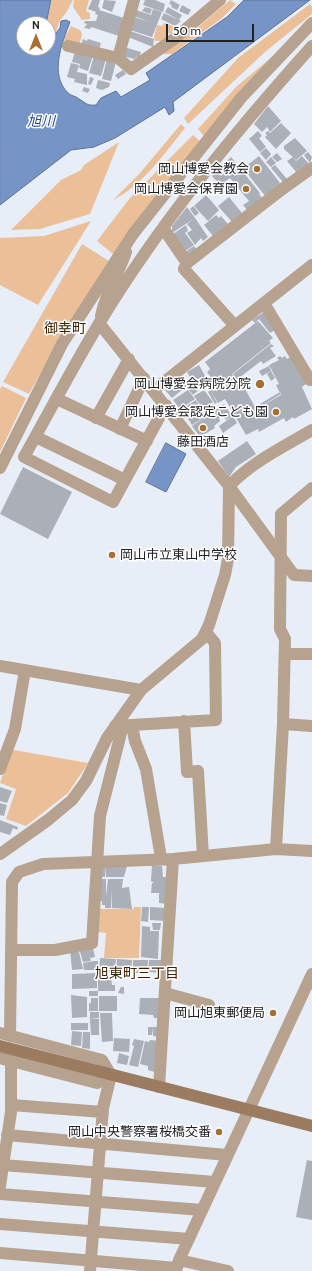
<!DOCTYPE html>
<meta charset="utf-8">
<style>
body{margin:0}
#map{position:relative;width:312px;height:1271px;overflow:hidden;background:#e8eef7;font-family:Cabin,sans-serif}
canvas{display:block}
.north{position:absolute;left:16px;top:16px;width:40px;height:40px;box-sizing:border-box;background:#fff;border:1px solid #a6a7a8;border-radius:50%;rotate:0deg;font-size:11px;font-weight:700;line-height:16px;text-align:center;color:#202226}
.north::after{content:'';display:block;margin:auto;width:14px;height:18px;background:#aa6e31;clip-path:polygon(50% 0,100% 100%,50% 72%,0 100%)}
.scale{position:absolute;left:166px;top:24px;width:88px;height:18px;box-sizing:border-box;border:2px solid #202226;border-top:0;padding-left:5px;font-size:12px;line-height:14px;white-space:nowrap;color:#202226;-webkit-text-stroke:3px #fff;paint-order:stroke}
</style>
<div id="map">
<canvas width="312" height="1271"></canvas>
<div class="north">N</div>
<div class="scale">50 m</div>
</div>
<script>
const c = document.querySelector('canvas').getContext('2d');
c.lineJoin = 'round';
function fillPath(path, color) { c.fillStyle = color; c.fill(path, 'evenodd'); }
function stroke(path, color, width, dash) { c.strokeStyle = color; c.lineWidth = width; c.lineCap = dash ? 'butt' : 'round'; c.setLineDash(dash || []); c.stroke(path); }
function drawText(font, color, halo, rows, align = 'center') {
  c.font = font + ' Cabin,"Noto Sans JP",sans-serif'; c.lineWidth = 3; c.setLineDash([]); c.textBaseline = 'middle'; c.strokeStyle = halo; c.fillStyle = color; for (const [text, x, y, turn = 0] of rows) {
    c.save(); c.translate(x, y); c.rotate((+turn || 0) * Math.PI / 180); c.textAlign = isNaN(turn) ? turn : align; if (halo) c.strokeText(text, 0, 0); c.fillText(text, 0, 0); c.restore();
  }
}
fillPath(new Path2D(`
 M52,0H73L66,13L60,20L56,32L48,30V24H46Z
 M74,0H89L86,11L90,13V19L82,20L73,7Z
 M230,0L236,4L221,19L172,54H160L191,33Z
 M310,4L312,7V14L265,52L188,124L184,118L238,58Z
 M164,23L176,27L178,30L173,34L168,33V36L161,41H155L154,37L157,25L162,26Z
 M71,26L80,30L82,34L80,43L66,44L64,39Z
 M274,55L204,136L198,129L236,87Z
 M181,124L185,128C164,154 143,185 113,200L140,173Z
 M193,135L200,141L113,254L97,241L130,198Z
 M119,142L90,214L40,229L11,230L61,180L81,170L84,165Z
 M91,221L38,305L0,285V238L44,236Z
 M82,244L109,261L58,341L29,394L3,382Z
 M2,386L26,398L0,452V389Z
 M14,750L88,763L68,793L26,826L6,819L16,789L0,783L10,753Z
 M134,907H141L139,958H104L106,933L95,932L96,909H134Z`), '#ebc099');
const water = new Path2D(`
 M0,0H51L46,24H24V48H48V31L56,33L60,28L61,21L66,20L70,22C62,43 49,74 68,93C71,96 76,96 79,99C86,103 87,106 96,105L101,98L116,91L121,97L150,80L146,73L227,17L244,0H310L173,102L174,111L169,115L165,107L115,138L94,147L71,150L0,205Z
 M166,443L186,454L166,492L146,482Z`);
fillPath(water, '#7794c6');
stroke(water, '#5d7296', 1);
fillPath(new Path2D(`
 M92,0H100L98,7L100,8L99,10L124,18L119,36L91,27L90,29L84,28L87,24L84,23L85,21H96L98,15L95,14L96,12L88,9Z
 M104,0L116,1L112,12L102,8Z
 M145,0H155L165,4L163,12L143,5Z
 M171,0L180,5L177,10L171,7L172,5L169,4Z
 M182,5L191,10L188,15L179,11Z
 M145,7L152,9L150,14L142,11Z
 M168,7L182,15L179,20L165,12Z
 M153,9L162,12L152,37L130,30L134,17L150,22L134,16L136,10L151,15Z
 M164,13L179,20L181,21L175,26L161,19Z
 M130,31L154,39L153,47L128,37Z
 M83,39L87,41L88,39L101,43L99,50L81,45Z
 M124,47L141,52L139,58L136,57L135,59L122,56Z
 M75,51L93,55L88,71L79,68L80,64L72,62Z
 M94,56L106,59L101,76L89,73Z
 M107,59L116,62L111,81L102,79Z
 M71,63L79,65L77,72L87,74V85L74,82L75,79L67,77Z
 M123,70L126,74L118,79L115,75Z
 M90,77L94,78L91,85L88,84Z
 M98,80L110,83L109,87L102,90L96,88Z
 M84,87L90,89L88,93L82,91Z
 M268,106L281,121L270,132L267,127L262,132L254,124Z
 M281,123L291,133L276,149L265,137L267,135L265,133L268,131L270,133Z
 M258,131L262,136L259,138L266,147L260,152L249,139Z
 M295,138L307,151L296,160L284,149V146Z
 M266,148L271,154L266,160L260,153Z
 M308,152L312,157L310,163L304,155Z
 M277,153L282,159L277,162L272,157Z
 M259,156L280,183L268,193L266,197L246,172L247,170L245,167Z
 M302,156L309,164L297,173L287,161L293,157L296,161Z
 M231,157L260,193L259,194L262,198L247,210L243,205L249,201L230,178L220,185L212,176L225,166L224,164Z
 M271,157L276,163L271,167L266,162Z
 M275,165L287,179L283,182L271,168Z
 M206,195L219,210L208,221L194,206Z
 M229,197L242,213L232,222L218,206Z
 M193,206L199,213L195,216L190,209Z
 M187,207L195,218L172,233V226Z
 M216,215L219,218L221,216L228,224L213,236L204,225Z
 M195,218L208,237L203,241L201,238L195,245L187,233L192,230L187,224Z
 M186,225L188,231L180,236L185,233L194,245L184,252L173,234Z
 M194,246L198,251L191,257L184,253Z
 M264,312L275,330L270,333L259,319L255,323L252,320Z
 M258,321L273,338L269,341L271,343L232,374L236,380L217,390L215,383L207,372L210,369L205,362Z
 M271,344L274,346L270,348L276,356L263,364L261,361L239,378L255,407L280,392L281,394L253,411L281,395L276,385L279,384L269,365L279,360L277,358L280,356L282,358L285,356L287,359L290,357L306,384L302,387L312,409L294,419L293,417L286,422L284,418L259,432L258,429L246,435L225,399L218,403L210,390L215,387L216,391L237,380L233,374Z
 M199,365L209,383L202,387L198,382L194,384L187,372Z
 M269,366L271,371L262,376L259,371Z
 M271,371L275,378L271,381L267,374Z
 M182,377L188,385L172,398L165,390Z
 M248,378L252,384L248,386L245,380Z
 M197,384L200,389L193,395L189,390Z
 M188,390L195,399L180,409L173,400Z
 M204,390L213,402L203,409L194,396Z
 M210,390L217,403L215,404L208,392Z
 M196,400L200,407L184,418L179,411Z
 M224,404L232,416L226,420L223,415L219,418L220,421L214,426L215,428L200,437L192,426Z
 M197,410L203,418L192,425L187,417Z
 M233,416L237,423L223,433L219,426Z
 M247,441L256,454L236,467L229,477L218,461Z
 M23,467L72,492L48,539L0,514Z
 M0,787L12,791L7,803L0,801Z
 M0,803L7,805L4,816L0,815Z
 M0,820L18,827L17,830L13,828L10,835L0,832Z
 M106,865L127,866L124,877H106Z
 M152,865L162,866L163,877H168L167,904L159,903V893H151L152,883H154L151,881Z
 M99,866H106L105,877H98Z
 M100,879H106V896L108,879H123L122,888L129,887L132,909L112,908V890L111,908H105V905H102V901H97Z
 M142,907H149L148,922L141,921Z
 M150,907L167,908L166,921L150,920Z
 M152,923H161L160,930H153Z
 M142,926L150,927V931H159L158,959L141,957Z
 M92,944L95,957L90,958L91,961L83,962L79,948Z
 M78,948L83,969L72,970L70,950Z
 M100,958L116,959L115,971L99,973Z
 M117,959L132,960L131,973H128V975L116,974Z
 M133,960H148L147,973H133Z
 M149,960H164L163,973L148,972Z
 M94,961H98V970H84L83,963Z
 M97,973V988L72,989V974Z
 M98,978H111L112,985H115V991H98Z
 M121,987H124V994L118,993Z
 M89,991H98V996H89Z
 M71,995L87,997V1017L72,1018Z
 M99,996H117V1011H99Z
 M91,998H98V1011H89V1003H91Z
 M140,998H162L161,1018H154L153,1015L139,1014Z
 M90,1012H99V1018L90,1019Z
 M100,1013H112L113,1041L102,1042Z
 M90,1019H99V1035H91Z
 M71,1023H88V1030H71Z
 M148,1027H153L152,1035H148Z
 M153,1027H161V1037L153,1036Z
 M72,1031L82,1032L81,1046L71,1045Z
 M83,1032H90V1049L82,1048Z
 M114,1038L130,1039L129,1052L113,1051Z
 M134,1039L144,1041L138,1067L129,1065L134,1046L132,1045Z
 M150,1040L160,1041L158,1073L148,1070V1066L140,1064L145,1041L149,1042Z
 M119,1053L129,1056L127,1065L117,1063Z
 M307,1160L312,1161V1220L296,1217Z`), '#aaafb8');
stroke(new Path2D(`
 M134,0L118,58L131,69L174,39L220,0
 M68,46L118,58
 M163,228L187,263L281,190L312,168
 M187,263L184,269L235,326
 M264,303L310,380H312
 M101,316C105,293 119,274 126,252
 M99,323L229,486L294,575L312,576
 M154,390L312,265
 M57,399L147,441
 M166,405L113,502L24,457C49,413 73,366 100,322C160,223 235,132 312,46
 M96,418L129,359
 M120,429L144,378
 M36,437L125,480
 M0,468L62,344L133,234L241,98L312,23
 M285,654H312
 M0,666L141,690
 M184,721L187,772L198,771L203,856
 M283,724L312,726
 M115,726L216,720L215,643L206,632
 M132,726L135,741L146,769L161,858
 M0,769L15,729L25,670
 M276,849L283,724L285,639L280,629L281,514L312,488
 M0,854L48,820L72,800L86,781L107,738L141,690L202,639L209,625L225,575L228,559L229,486C252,462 283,447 312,430
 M11,950H55L92,943L100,816L123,725
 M165,993L209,1005
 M0,1033L102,1060L111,1075L103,1108L90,1271
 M10,1036L12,882L19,872L43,864L173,859L276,849L312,851
 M0,1058L97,1083L111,1075
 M159,1087L173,859
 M11,1105L103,1112
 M7,1135L227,1155
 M3,1165L215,1182
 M0,1186L11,1112V1061
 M0,1194L202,1210
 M0,1224L189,1239
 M0,1253L177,1268
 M179,1260L228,1271
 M176,1271L179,1260C223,1164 268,1070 312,974`), '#b7a18f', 12);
stroke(new Path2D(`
 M0,1046L312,1126`), '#9c7c60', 12);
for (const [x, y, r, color] of [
 [257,169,4,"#aa6e31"],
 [246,189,4,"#aa6e31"],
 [260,384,5,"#aa6e31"],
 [276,412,4,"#aa6e31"],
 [203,428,4,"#aa6e31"],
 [112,555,4,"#aa6e31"],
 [273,1013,4,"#aa6e31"],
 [219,1132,4,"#aa6e31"]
]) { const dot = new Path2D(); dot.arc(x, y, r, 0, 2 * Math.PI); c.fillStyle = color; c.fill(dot); stroke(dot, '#fff', 1.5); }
drawText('13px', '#202226', '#fff', [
 ["岡山博愛会教会",249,169],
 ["岡山博愛会保育園",238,189],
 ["岡山博愛会病院分院",251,384],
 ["岡山博愛会認定こども園",268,412],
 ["藤田酒店",203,442,"center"],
 ["岡山市立東山中学校",120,555,"left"],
 ["岡山旭東郵便局",265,1013],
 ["岡山中央警察署桜橋交番",211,1132]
], 'right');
drawText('italic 14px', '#294d8b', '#fff', [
 ["旭川",41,122]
]);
drawText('14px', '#3d2203', '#fff', [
 ["御幸町",65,329],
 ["旭東町三丁目",137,974]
]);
</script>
